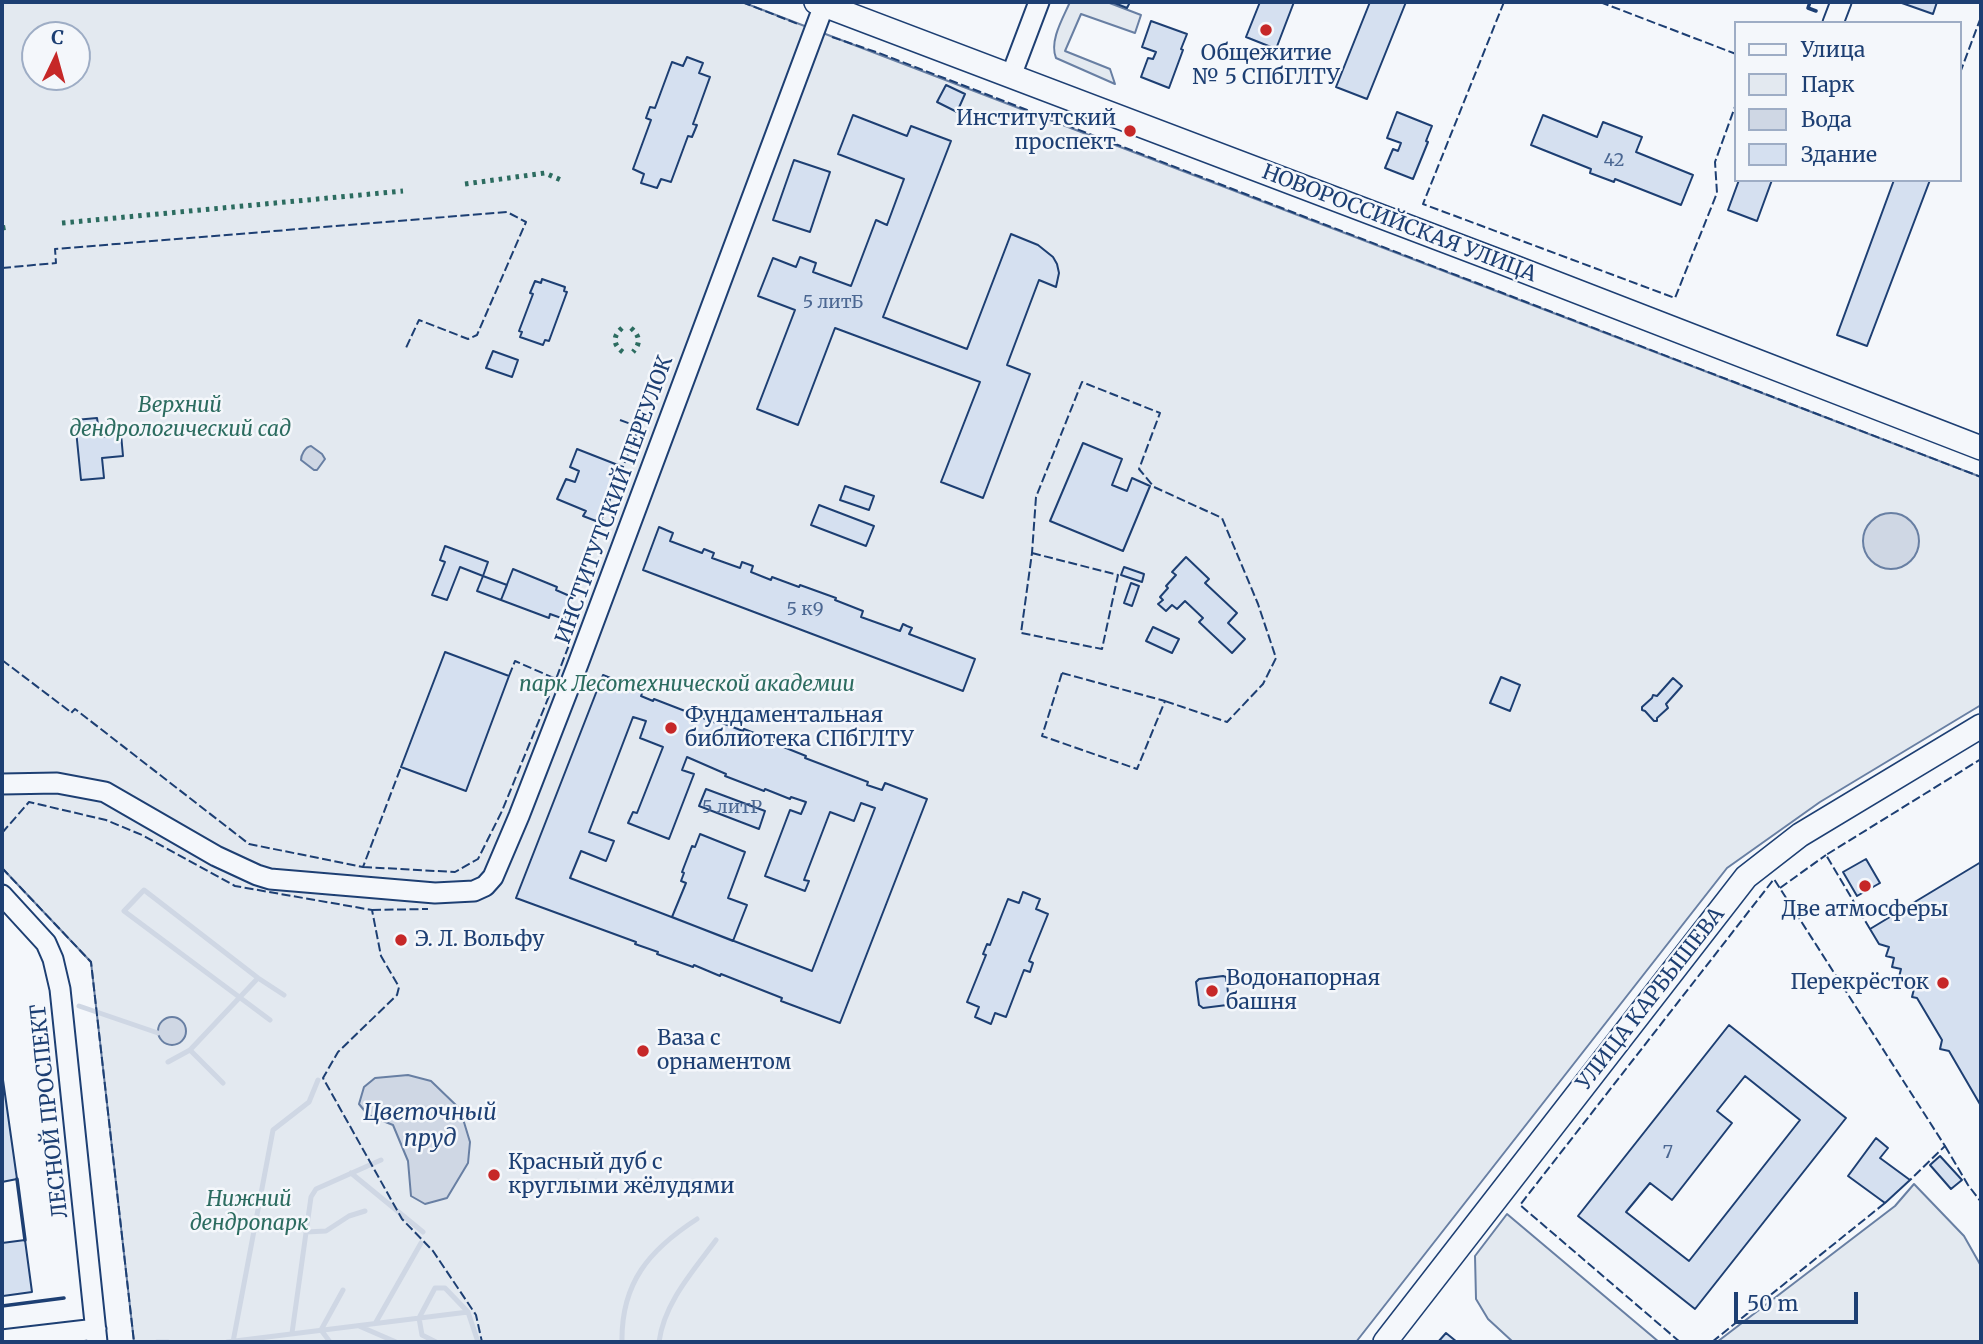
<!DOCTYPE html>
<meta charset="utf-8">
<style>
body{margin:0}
#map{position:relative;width:1983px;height:1344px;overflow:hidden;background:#f4f7fb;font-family:Merriweather,serif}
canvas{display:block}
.frame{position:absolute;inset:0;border:4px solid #1d3f73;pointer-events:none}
.legend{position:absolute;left:1734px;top:21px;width:228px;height:161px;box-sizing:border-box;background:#f4f7fb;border:2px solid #9eadc5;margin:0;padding:9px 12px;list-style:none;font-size:21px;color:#1d3f73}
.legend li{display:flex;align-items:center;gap:14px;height:35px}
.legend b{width:35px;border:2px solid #9eadc5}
.north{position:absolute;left:21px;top:21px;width:70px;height:70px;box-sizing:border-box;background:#f4f7fb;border:2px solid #9eadc5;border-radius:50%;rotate:5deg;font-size:19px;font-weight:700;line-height:28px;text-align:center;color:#1d3f73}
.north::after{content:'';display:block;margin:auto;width:24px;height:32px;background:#c62828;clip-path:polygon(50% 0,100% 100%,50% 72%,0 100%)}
.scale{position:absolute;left:1734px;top:1292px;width:124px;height:32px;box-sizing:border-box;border:4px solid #1d3f73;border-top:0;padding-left:9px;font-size:21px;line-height:24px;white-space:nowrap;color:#1d3f73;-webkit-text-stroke:5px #f4f7fb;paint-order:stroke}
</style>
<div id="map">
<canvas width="1983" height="1344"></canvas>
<div class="frame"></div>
<ul class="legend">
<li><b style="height:9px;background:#f4f7fb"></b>Улица</li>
<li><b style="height:19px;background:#e3e9f0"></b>Парк</li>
<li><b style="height:19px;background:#cfd7e4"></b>Вода</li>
<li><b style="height:19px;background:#d5e0f0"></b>Здание</li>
</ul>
<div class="north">С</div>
<div class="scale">50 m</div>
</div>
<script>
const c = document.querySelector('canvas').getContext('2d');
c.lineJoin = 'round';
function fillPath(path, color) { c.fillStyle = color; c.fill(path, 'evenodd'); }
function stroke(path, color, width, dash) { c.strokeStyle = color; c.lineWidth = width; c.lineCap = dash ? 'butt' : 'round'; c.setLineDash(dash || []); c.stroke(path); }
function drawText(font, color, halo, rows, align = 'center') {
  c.font = font + ' Merriweather,serif'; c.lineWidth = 5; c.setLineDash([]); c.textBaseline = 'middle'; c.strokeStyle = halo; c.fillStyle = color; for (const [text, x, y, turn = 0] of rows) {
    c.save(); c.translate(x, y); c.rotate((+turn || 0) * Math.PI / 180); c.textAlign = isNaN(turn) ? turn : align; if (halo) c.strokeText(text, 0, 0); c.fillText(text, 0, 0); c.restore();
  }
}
const green = new Path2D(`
 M2,2H742L1981,477V705L1820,802L1727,868L1356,1342H134L91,962L2,868ZM35,35H77V77H35Z
 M1070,2H1107L1141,15L1135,33L1081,14L1065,51L1110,69L1115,84L1056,58C1049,41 1063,18 1070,2Z
 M1914,1184L1964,1236L1981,1266V1342H1717L1895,1206Z
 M1507,1214L1659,1342H1513L1488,1319L1476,1299L1475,1256Z`);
fillPath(green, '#e3e9f0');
stroke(green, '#687fa3', 2);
const water = new Path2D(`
 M311,446L322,454L325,459L317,470H314L301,460C301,455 305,447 311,446Z
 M1863 541a28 28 0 1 1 56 0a28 28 0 1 1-56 0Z
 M158 1031a14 14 0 1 1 28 0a14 14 0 1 1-28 0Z
 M408,1075L431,1081L460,1109L470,1142L468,1163L447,1198L425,1204L411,1196L408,1161L393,1125L368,1115L359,1104L364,1087L375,1078Z`);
fillPath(water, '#cfd7e4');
stroke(water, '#687fa3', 2);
stroke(new Path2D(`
 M79,1006L158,1033
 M270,1020L124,911L144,890L258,978L284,995
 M190,1050L223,1083
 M168,1062L190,1050L258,978
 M351,1173L423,1232
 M306,1232L326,1231L349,1216L365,1211
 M376,1322L421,1243
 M359,1326L396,1342
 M292,1333L311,1197L316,1189L381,1160
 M157,1342H168
 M227,1342L468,1312
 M233,1342L273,1130L309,1102L318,1080
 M330,1342L321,1330L343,1290
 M436,1342L422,1335L419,1318L435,1288H445L468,1312L478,1342
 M622,1342C621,1283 649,1250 697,1219
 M659,1342C664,1303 693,1271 716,1240`), '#cfd7e4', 5);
const building = new Path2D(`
 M1112,2H1130L1127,8Z
 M1260,2H1294L1276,49L1246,37Z
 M1370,2H1406L1367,99L1336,87Z
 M1899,2H1937L1933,14Z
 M1151,21L1187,34L1181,49L1183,50L1169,88L1141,77L1148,58L1153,59L1156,52L1142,47Z
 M687,57L703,63L699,73L710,77L693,124L697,125L692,137L688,136L671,182L661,179L657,188L641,183L644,174L633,169L651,120L646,118L650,107L655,108L672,62L683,66Z
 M946,85L965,94L957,112L937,102Z
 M1397,112L1432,126L1426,141L1428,142L1413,179L1385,168L1393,149L1398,151L1401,143L1387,138Z
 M853,115L907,136L911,126L951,141L883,317L967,349L1011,234L1038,245L1053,257L1057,264L1059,273L1056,287L1039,280L1007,365L1030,374L983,498L941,482L980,382L835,328L798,425L757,409L795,310L758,296L773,258L796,267L800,257L816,263L813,272L851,286L876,220L887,225L904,179L838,154Z
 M1543,115L1597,137L1603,122L1642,137L1636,152L1693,175L1681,205L1615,179L1614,182L1590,173L1591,169L1531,145Z
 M794,160L830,172L810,232L773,220Z
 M1739,180H1772L1757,221L1728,210Z
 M1894,180H1930L1867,346L1837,335Z
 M542,279L565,287L564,291L567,292L549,341L545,340L543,345L520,337L522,332L519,331L533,294L530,293L535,281L541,283Z
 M493,351L518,360L512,377L486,368Z
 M97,418L100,437L121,434L123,456L102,458L104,478L81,480L75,420Z
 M1083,443L1122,459L1112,485L1127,491L1132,478L1150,486L1123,551L1050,521Z
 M577,449L623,467L603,517L599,515L596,521L583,516L586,511L557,499L566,479L575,482L579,471L570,467Z
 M845,486L874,496L869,510L840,500Z
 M819,505L874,526L866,546L811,525Z
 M659,527L673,533L670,541L702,553L704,549L714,553L712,558L740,568L742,562L753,566L751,572L771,580L772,577L799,587L800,585L836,598L835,600L863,611L861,617L900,631L903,624L907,626L912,628L909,634L975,659L963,691L643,570Z
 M445,546L488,562L483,576L460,567L447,600L432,595L445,562L440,560Z
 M1186,557L1209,579L1205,583L1237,613L1228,623L1245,639L1232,653L1199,622L1203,618L1185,601L1177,609L1172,605L1166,611L1158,604L1163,600L1160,597L1168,588L1166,586L1176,575L1172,572Z
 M1124,567L1144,574L1142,582L1121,575Z
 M513,569L557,587L556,590L572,597L564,619L550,614L549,618L501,600Z
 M483,576L507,585L501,600L477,591Z
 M1131,583L1139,586L1132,606L1124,603Z
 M1153,627L1179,639L1172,653L1146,641Z
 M445,652L509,676L466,791L401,767Z
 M603,675L643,691L641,696L653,701L654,699L716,723L717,721L743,731L744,729L782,744L781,746L806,756L805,758L868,782L867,785L882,790L885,783L927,799L840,1023L781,1001L782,998L721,974L720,976L694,965L693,967L657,954L658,952L635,944L636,942L516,898ZM633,717L646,721L640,738L663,747L637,813L633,812L628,823L669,839L694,774L682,770L687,757L726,774L725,776L764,791L765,789L790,799L791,797L806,802L801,814L790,810L765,876L805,891L809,881L804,880L830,812L854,821L861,803L875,808L812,971L570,878L581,851L606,861L614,841L589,832Z
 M1501,677L1520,685L1510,711L1490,703Z
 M1673,678L1682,686L1666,704L1668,708L1657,718V721H1654L1645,711L1642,710V707L1652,698L1653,695L1657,696Z
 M706,789L765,811L759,829L699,806Z
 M700,834L745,852L728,898L747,905L733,941L672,917L686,883L681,881L684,873L682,872L692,846L695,847Z
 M1866,859L1880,883L1857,896L1843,872Z
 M1981,862V1106L1949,1051L1940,1049L1942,1040L1917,998L1912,997L1914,989L1905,986L1907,979L1899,977L1901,969L1892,967L1894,958L1886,956L1889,947L1879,944L1870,929Z
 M1023,892L1040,899L1036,909L1048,914L1029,961L1033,963L1030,972L1024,970L1006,1017L995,1013L991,1024L975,1017L979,1007L967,1002L986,955L983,954L987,944L990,945L1008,899L1019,903Z
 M1223,976L1226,977L1229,1000L1227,1005L1203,1008L1199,1005L1196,982L1199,979Z
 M1729,1025L1846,1118L1695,1309L1578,1216ZM1745,1076L1800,1120L1689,1261L1626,1212L1650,1183L1672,1200L1732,1123L1717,1111Z
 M2,1073L17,1179L2,1182Z
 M1876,1138L1888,1148L1880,1158L1910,1180L1885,1203L1848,1176Z
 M1940,1156L1962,1180L1951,1189L1930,1165Z
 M25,1240L32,1292L3,1296L2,1243Z
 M1446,1333L1457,1342H1438Z`);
fillPath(building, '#d5e0f0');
stroke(building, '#1d3f73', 2);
const minor = new Path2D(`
 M1833,23L1841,2
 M1011,76L1039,2
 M2,784L57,783L105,792L216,856L257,875L270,879L435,893L474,891L485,886L493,877L519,816L578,664L824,5
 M2,895L46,943L53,959L60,989L97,1342
 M2,1340L96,1329`);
const major = new Path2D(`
 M816,2L1501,262L1981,448
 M1385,1342L1746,877L1800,835L1981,726`);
stroke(minor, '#1d3f73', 23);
stroke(major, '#1d3f73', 26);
stroke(minor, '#f4f7fb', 19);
stroke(major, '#f4f7fb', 23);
stroke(new Path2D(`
 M465,184L545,173L561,180
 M62,223L403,191
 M2,228L8,227
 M622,328C612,337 613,345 624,353
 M631,328C640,336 641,343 633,352`), '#2c6c60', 5, [3.5, 5]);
stroke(new Path2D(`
 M742,2L798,24
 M1504,2L1423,204L1675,298L1717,193L1715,162L1736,104
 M1600,2L1736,54
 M832,37L879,53L1981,477
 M1960,73L1981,17
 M2,268L56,263L55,249L507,212L526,222L477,335L468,339L419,320L405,350
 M620,420L639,427L623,467
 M1032,553L1118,575L1102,649L1021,633L1032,553L1036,497L1082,382L1160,413L1139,469L1154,487L1222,518L1258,604L1276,658L1263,684L1227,722L1165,701
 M572,597L603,517
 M2,660L68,710L71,713L75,709L249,844L363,867L401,767
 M1062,673L1165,701L1137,769L1042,736Z
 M509,676L515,661L556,679L577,624L564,619
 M2,833L29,802L106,820L142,835L235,886L372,910L381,956L399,987L397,995L338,1052L323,1078L402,1219L433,1251L476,1315L482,1342
 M363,867L455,872L478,859L502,811L556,679
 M2,868L91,962L134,1342
 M1780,888L1826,855
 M372,910L428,909
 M1870,929L1826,855L1981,759
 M1945,1146L1968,1185L1981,1202
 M1680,1342L1520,1205L1774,879L1945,1146L1910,1180
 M1712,1342L1885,1203`), '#1d3f73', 2, [9, 3.5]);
stroke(new Path2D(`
 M1810,2L1808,8L1816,11
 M17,1179L25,1240
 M2,1306L64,1298`), '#1d3f73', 3.5);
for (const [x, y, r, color] of [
 [1266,30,7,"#c62828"],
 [1130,131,7,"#c62828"],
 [671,728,7,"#c62828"],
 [1865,886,7,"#c62828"],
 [401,940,7,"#c62828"],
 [1943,983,7,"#c62828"],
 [1212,991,7,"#c62828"],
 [643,1051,7,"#c62828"],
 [494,1175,7,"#c62828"]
]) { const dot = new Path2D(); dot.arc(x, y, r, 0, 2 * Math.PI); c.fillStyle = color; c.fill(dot); stroke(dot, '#f4f7fb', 2.5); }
drawText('18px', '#4b6792', null, [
 ["42",1614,161],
 ["5 литБ",833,303],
 ["5 к9",805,610],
 ["5 литР",732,808],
 ["7",1668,1153]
]);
drawText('21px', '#1d3f73', '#f4f7fb', [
 ["Общежитие",1266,54,"center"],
 ["№ 5 СПбГЛТУ",1266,78,"center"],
 ["Институтский",1116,119,"right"],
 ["проспект",1116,143,"right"],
 ["Фундаментальная",685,716],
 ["библиотека СПбГЛТУ",685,740],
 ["Две атмосферы",1865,910,"center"],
 ["Э. Л. Вольфу",415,940],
 ["Водонапорная",1226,979],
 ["башня",1226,1003],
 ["Перекрёсток",1929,983,"right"],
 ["Ваза с",657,1039],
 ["орнаментом",657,1063],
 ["Красный дуб с",508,1163],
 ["круглыми жёлудями",508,1187]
], 'left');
drawText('21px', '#1d3f73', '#f4f7fb', [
 ["НОВОРОССИЙСКАЯ УЛИЦА",1399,224,21],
 ["ИНСТИТУТСКИЙ ПЕРЕУЛОК",615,500,-70],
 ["УЛИЦА КАРБЫШЕВА",1651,999,-52],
 ["ЛЕСНОЙ ПРОСПЕКТ",50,1111,-96]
]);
drawText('italic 21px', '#2c6c60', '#f4f7fb', [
 ["Верхний",180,406],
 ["дендрологический сад",180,430],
 ["парк Лесотехнической академии",687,685],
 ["Нижний",249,1200],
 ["дендропарк",249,1224]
]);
drawText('italic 23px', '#1d3f73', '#f4f7fb', [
 ["Цветочный",430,1113],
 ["пруд",430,1139]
]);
</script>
